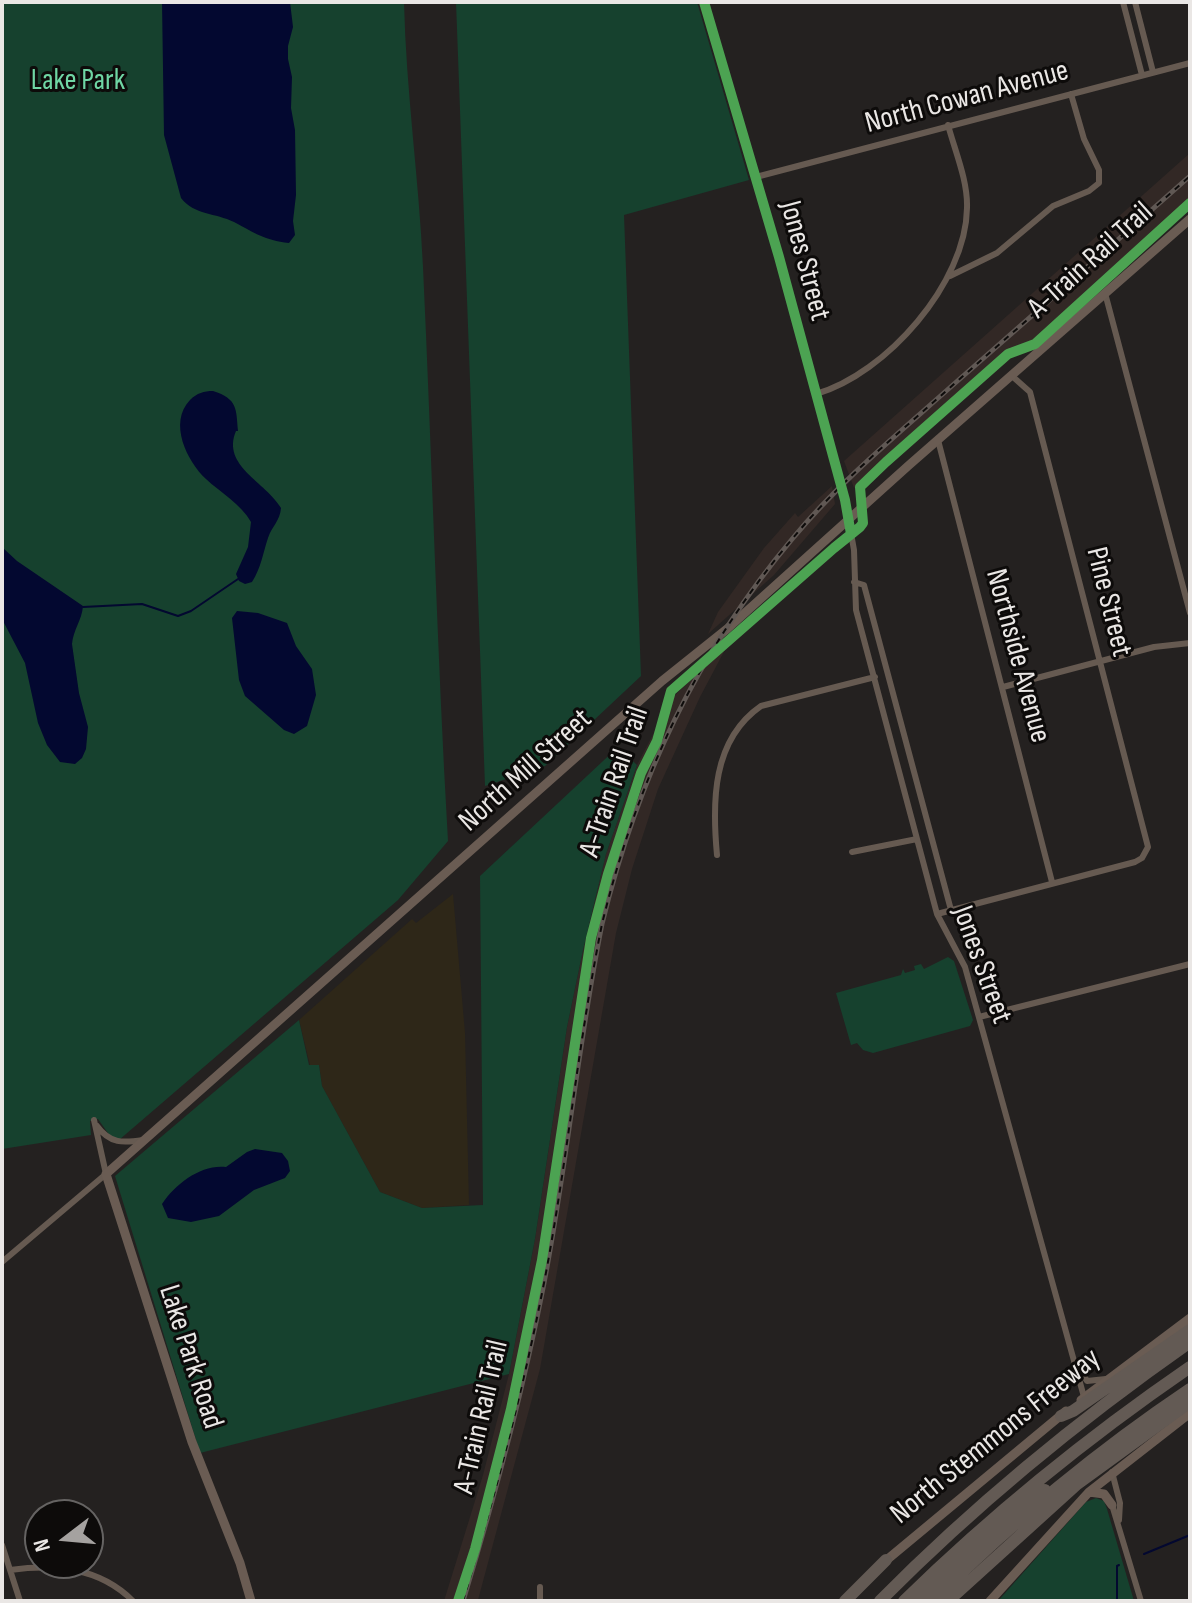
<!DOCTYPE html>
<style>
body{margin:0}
#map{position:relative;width:1192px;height:1603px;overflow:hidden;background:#242120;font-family:"Sofia Sans Condensed",sans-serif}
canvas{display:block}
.frame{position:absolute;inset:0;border:4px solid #eae7e5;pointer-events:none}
.north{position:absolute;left:24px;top:1499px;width:80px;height:80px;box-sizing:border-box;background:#0d0b0a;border:2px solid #656362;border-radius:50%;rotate:254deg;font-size:22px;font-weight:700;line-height:32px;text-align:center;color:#eae7e5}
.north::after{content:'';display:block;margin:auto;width:28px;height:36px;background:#a5a2a0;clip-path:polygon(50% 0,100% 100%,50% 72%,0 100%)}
</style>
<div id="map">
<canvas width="1192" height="1603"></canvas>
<div class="frame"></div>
<div class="north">N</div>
</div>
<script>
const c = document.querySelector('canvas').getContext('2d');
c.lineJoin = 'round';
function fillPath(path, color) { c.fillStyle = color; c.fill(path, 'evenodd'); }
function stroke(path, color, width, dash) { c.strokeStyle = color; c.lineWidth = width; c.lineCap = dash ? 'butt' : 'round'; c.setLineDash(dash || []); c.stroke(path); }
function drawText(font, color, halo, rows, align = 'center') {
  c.font = font + ' "Sofia Sans Condensed",sans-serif'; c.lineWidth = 6; c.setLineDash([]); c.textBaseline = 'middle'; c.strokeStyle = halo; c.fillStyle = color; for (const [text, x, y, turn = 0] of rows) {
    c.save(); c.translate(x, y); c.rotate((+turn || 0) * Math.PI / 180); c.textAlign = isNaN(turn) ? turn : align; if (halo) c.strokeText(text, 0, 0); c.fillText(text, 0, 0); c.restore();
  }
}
fillPath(new Path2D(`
 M453,894L465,1033L469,1205L422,1208L380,1192L322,1086L319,1065H310L299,1020L412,919L416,923Z`), '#2e2718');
fillPath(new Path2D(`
 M1190,153V198L1173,217L1034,342L1005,353L854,488L844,461Z
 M832,486L835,504L774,575L708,634L718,612L764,548L795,513L798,517Z
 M728,644L700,697L658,789L632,869L616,933L540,1369L478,1600L444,1601L483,1475L509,1374L535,1239L567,1027L583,950L606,854L637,765L672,698Z`), '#322825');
fillPath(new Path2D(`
 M2,2H404C406,91 419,179 423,267C432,459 437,650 448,841L398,900L119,1140L110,1136L98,1119L90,1121L91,1135L2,1149Z
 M456,2H697L749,180L624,215L641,676L545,766L485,786Z
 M618,747L637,765L606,854L583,950L567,1027L535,1239L509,1374L200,1453L115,1176L299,1020L309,1065H319L322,1086L380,1192L422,1208L483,1205L480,876Z
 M948,957L954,961L973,1020L970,1026L873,1053L863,1050L857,1043L851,1045L836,993L901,975L903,969L905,973L915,970L914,966L921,964L924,969Z
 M1096,1498L1104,1501L1107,1509L1134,1601H998L1086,1502Z`), '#16412e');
fillPath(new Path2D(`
 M162,2H290L293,27L288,46V59L292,77L291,108L295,130L296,195L293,221L295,235L289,243C264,240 255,233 234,222C216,213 194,215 181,198L164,135Z
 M213,391C238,399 236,409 238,431H236C221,466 266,482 281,508C280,521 272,526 268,538C263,553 261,568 252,582L245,584L239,581L236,574L248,547L251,522C241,504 221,493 206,479C187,461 168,423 190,400C197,393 204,391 213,391Z
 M2,547L17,561L83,606C82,620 73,630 72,644L79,693L88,727L86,749L82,758L75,764L60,762L47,745L38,723L25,663L2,619Z
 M237,611L258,613L287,623L296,646L312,669L316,695L307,726L294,734L284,730L245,696L239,680L232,618Z
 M255,1149L282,1153L288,1161L290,1171L285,1178L254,1190L219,1216L191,1222L168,1218L162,1204C176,1183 202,1164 226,1167L247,1152Z`), '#030830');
stroke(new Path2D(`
 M83,607L142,604L178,616L191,611L238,579
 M1144,1554L1190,1535
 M1117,1601V1566L1119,1565`), '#030830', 2);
stroke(new Path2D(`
 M704,2L779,257L845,500L854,550L856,610L937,914L965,967L1084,1397
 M1123,2L1142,75
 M1135,2L1153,72
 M756,177L1190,63
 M950,276L997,253L1053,206L1089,191L1099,183V170L1084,139L1071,94
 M1105,293L1190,613
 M816,394C886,374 966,283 967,208C968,181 955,151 948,125
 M938,440L1052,882
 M854,582L864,585L951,910
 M1003,687L1154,647L1190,643
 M852,852L917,839
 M717,855C712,802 712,740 761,706L875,677
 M937,914L1135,862L1142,858L1148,847L1030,392L1012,376
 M979,1017L1190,964
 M97,1126C110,1144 123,1143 143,1140
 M2,1262L106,1174L94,1120
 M1079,1368L1087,1381L1106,1379
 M1112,1472L1120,1503L1119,1520
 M1112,1505L1141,1601
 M2,1545L20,1601
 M10,1570C55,1564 99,1567 133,1601
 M540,1601V1587`), '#665a51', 6);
stroke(new Path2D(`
 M1081,1400L1190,1318
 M1089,1492L1104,1494L1112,1505
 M883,1563L1066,1411
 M251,1601L240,1563L192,1442L106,1174L662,681L727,629L908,466L1190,219
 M990,1601L1089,1492L1190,1413`), '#6a5c53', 9);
stroke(new Path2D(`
 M1061,1416L1073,1411L1190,1330
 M845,1601L886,1560
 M880,1601C975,1505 1080,1419 1190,1342
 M904,1601C993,1514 1088,1437 1190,1367
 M918,1601L1030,1499L1045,1490
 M932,1601C1012,1522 1096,1452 1190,1389
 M948,1601L1076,1485L1190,1402`), '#635a54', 12);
const rail = new Path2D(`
 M463,1601C495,1496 523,1391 544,1283C567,1164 578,1043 602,924C637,780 697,652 793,538C840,481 899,433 954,384C1033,315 1111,246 1190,176`);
stroke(rail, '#605854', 5);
stroke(rail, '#0d0b0a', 2, [6]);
stroke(new Path2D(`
 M704,2L779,257L845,500L851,534
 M458,1601L475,1549L511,1409L542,1260L591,938L608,874L641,773L657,741L671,691L834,548L860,527L863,523L860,487L886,462L1008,354L1035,344L1190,203`), '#4ca352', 10);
drawText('30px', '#6fd6a4', '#0d0b0a', [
 ["Lake Park",78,81]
]);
drawText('30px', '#eae7e5', '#0d0b0a', [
 ["North Cowan Avenue",967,98,-15],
 ["Jones Street",804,261,75],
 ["A-Train Rail Trail",1091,261,-42],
 ["Pine Street",1108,602,76],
 ["Northside Avenue",1017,656,75],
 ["North Mill Street",526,771,-42],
 ["A-Train Rail Trail",615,782,-71],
 ["Jones Street",981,965,70],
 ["Lake Park Road",190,1357,72],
 ["A-Train Rail Trail",482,1417,-77],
 ["North Stemmons Freeway",996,1437,-39]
]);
</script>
